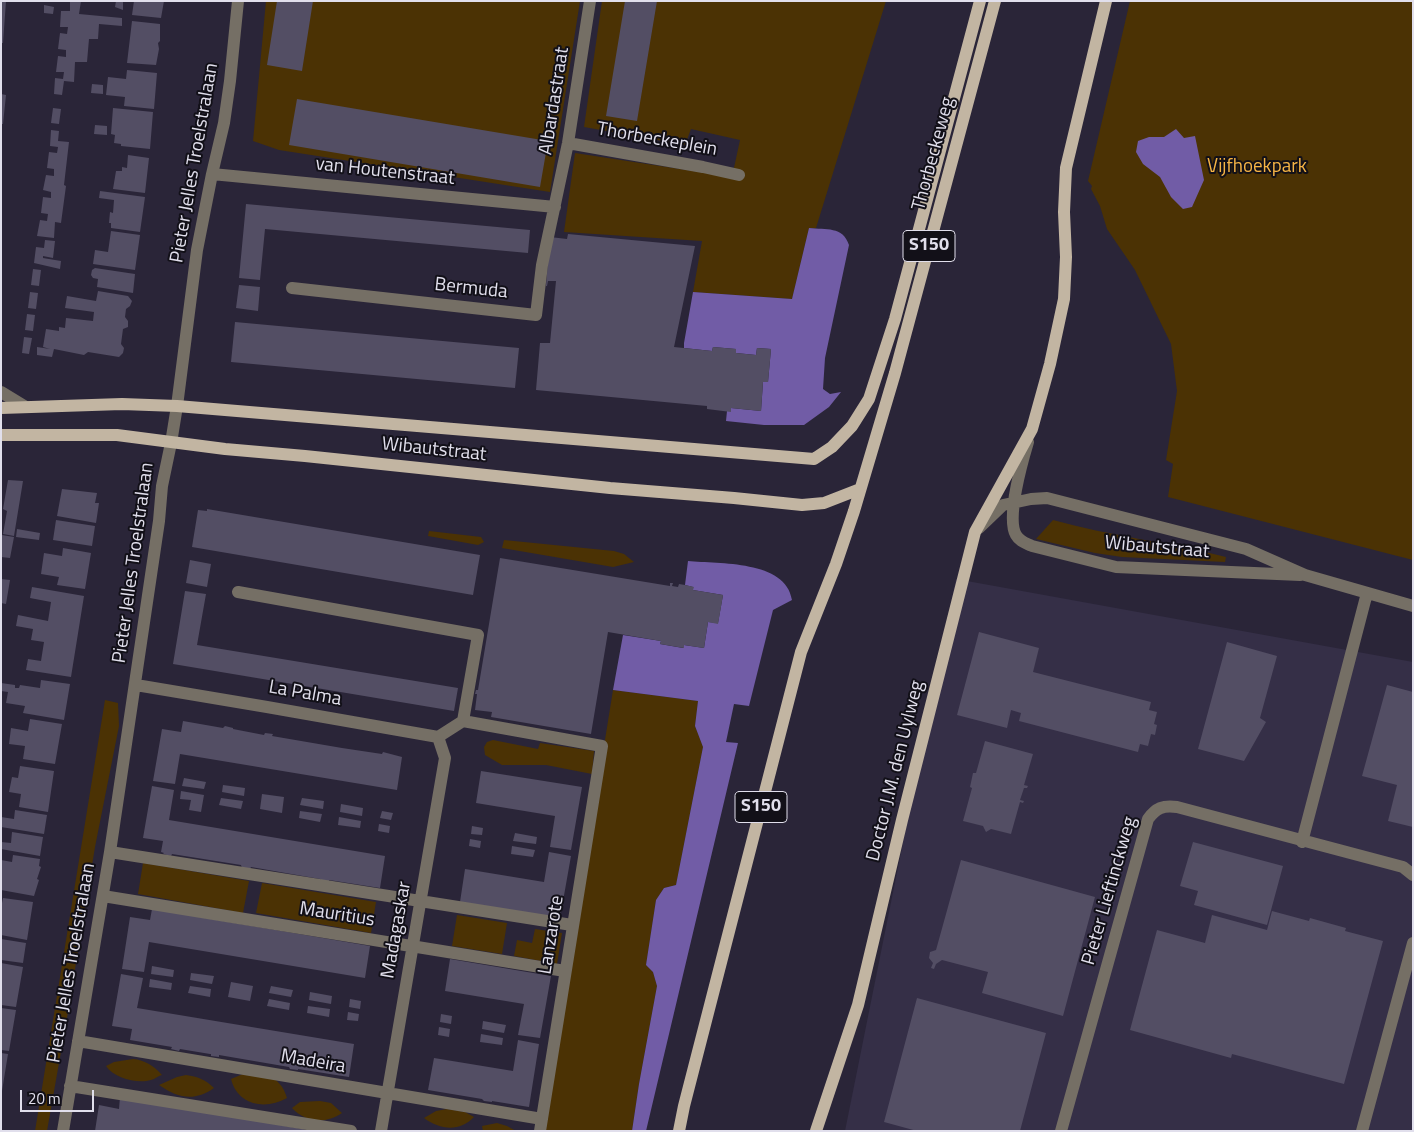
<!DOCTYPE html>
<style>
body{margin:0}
#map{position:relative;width:1414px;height:1132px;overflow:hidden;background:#2a2538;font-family:"Titillium Web",sans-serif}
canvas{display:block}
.frame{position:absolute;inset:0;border:2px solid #e1dfec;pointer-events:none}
.scale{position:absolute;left:20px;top:1090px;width:74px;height:22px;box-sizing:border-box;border:2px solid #e1dfec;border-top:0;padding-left:6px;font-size:15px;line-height:18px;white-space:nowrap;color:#e1dfec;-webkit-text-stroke:4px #121018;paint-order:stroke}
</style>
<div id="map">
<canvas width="1414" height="1132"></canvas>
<div class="frame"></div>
<div class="scale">20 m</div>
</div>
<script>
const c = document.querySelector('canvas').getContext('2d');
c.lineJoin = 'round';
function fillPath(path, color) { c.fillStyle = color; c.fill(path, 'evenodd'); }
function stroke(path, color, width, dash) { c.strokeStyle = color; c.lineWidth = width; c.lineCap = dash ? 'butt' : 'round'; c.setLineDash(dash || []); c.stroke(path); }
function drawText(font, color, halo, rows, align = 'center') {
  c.font = font + ' "Titillium Web",sans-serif'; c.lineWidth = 4; c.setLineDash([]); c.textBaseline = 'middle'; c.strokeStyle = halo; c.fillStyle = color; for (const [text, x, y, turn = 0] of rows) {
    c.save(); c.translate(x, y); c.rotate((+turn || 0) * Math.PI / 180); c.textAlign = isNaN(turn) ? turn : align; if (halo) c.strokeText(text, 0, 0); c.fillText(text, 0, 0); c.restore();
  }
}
fillPath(new Path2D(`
 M956,579L1413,662V1131H845Z`), '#352f47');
fillPath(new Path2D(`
 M266,1H580L550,192L279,150L253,141Z
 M602,1H886L816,228H809L792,299L693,292L702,241L564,232L575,153L732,177L740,140L691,129L685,145L584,127Z
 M1130,1H1413V560L1168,497L1173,464L1166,460L1177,391L1171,344L1135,270L1107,229L1100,206L1091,189L1092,186L1088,181Z
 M1053,520C1110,536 1168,542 1226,557L1225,562L1122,557L1095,553L1036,539Z
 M429,531L481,537L484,542L478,545L428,536Z
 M504,540L614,551L624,554L634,562L613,567L502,548Z
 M613,690L698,701L695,726L703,747L676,885L664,888L656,900L646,965L653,972L657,986L639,1084L632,1131H542Z
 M105,700L118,703L119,726L95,847L68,1012L47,1131H35Z
 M493,740L538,749L540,743L594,751L592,774L546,765H502L485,755L484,747L487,742Z
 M143,863L249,881L243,913L138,894Z
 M262,883L376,902L371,933L256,913Z
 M457,915L507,923L502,954L452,946Z
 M535,929L562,933L557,964L514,956L517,940L532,943Z
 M133,1059C145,1060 154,1066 162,1075C158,1076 155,1079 151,1080C137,1084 114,1078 106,1066L114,1062Z
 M243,1074C263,1074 280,1074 287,1098C266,1110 238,1106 231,1079Z
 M186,1075C198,1077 205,1079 214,1088C194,1102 178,1098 159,1085L177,1077Z
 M320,1101L331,1103L342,1113C326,1124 306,1123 292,1108L300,1102Z
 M447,1109L465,1112L474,1117C460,1132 440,1130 424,1118L436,1111Z
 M497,1123L507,1126L516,1131H483L482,1126Z`), '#4b3204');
fillPath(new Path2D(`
 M1176,129L1184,138L1195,136L1204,180L1192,207L1183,209L1171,197L1160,177L1143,164L1136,152L1138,141L1149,137H1164Z
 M809,228C826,230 843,226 849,245L825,358L823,389L830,394L841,392L829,407L804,425H764L726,421L727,411L731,408L761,411L763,382H768L771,349L757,348L756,355L736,353V349L713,347L712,351L684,348V343L693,292L792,299Z
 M688,561C719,564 786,560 792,600L773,610L749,706L734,704L726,742L738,743L646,1131H632L639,1084L657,986L653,972L646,965L656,900L664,888L676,885L703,747L695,726L698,701L613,690L623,635L661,641L660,644L683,648L684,645L704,648L708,622L718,623L723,595L693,590V587L685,585Z`), '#715ca6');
fillPath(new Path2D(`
 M1,1H6L3,43H1Z
 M70,1H81L79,14L122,18V26L99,24L98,39H89L87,62H75L74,82L64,81L62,95L54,94L55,78L63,79L64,72H56L58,56L66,57V50L58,49L60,33L67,34L68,27H60L61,11H70Z
 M116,1H123V10L115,7Z
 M134,1H164L161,18L132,15Z
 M277,1H313L302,71L267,65Z
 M625,1H657L637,121L606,116Z
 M44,5L54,7L53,14L44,13Z
 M132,21L160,24V41L158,43L159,49L156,65L127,63Z
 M127,70L157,73L154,109L124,106L125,97L106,95L108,77L126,79Z
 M92,84L103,85V94L91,93Z
 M1,94L6,95L3,124H1Z
 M297,99L548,141L540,187L289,145Z
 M53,108L61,109L59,124L51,123Z
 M113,108L153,112L150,149L121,146V144L114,143L115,135L111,134Z
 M95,125L107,126V135L94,134Z
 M51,130L59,131L58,141L69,142L64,185L66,186L61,223L55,222L54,238L37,236L40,220L47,221L48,214L41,213L43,197L51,198V192L43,190L46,175L54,176V169L47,168L49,152L57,153L58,147L50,146Z
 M128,155L149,158L145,193L113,189L116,171H122V167L127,168Z
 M100,191L145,197L140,232L111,228V223H109L110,212L113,213L114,200L99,198Z
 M246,204L530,230L528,253L265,229L260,280L239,278Z
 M111,231L140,235L135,270L93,264L95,250L108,252Z
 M568,234L695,246L674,347L712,351L713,347L736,349V353L756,355L757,348L771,349L768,382H763L761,411L731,408V412L707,409V406L536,390L540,343H550L556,281H548L547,286H546L550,237L567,239Z
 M45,240L55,241L53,258L43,256V258L61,261L60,269L34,263L36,247L44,248Z
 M95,268L135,274L133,293L97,287L98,279L93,278L91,275L92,270Z
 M33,269L41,270L39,286L31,285Z
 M239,285L260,287L258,311L236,308Z
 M98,291L128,296L132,301L130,306L126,309L125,317L128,321V327L123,329L121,344L124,348L123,353L119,357L88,352L84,355L54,349L52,357L37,355V347L50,349L43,347L46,329L59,331V327L65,328L66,318L93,321L94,312L65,308L67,296L96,301Z
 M30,292L38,293L36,309L28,308Z
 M27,314L35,315L33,331L25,330Z
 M235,322L519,348L515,388L231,362Z
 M24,337L32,338L29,354L22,353Z
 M8,480L23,481L14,536L3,534L7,511L3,509Z
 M62,489L97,493L95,503H99L96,523L57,516Z
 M207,509L480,555L473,595L192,547L198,510L207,511Z
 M56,520L95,526L92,546L53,540Z
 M17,529L40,533L39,540L16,537Z
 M2,535L14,537L10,558L1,557Z
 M63,548L91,553L85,589L57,585L59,577L41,574L44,553L62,556Z
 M500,558L670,586V583H673L672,586L678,587L679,584L685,585L694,587L693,590L723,595L718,624L708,622L704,648L684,645V648L660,644L661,641L608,632L591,734L491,717L492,712L475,710L477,694H475L476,690H478Z
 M190,560L211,564L207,587L186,583Z
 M1,579L10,580L6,604L1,603Z
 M32,587L84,596L71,677L26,670L28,659L41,661L44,642L31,640L33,629L16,626L18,615L48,621L51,602L30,598Z
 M185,591L206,594L197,645L458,688L454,711L173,664Z
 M979,632L1039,648L1033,672L1151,702L1149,710L1157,712L1154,724L1157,725L1155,735L1151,734L1148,746L1140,744L1138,752L1019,721L1021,713L1011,710L1007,728L957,715Z
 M1227,642L1277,656L1260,718L1266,722L1244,761L1198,749Z
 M41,680L70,684L64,720L23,713L25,706L6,703L8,692L1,691V683L15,685V688H19L20,685L40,688Z
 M1387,685L1413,692V827L1388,821L1397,785L1362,776Z
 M30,719L62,724L55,764L23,759L25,746L9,744L11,728L28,731Z
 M183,721L223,728L225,726L233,728V729L264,735L265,733L273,734L272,736L342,748L382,754L383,752L402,757L397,790L180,754L175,784L153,781L162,729L181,732Z
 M985,741L1033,754L1024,785L1028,786L1027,788H1024L1020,800L1024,801L1023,803L1020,802L1011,834L991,829L986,832L983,826L963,821L972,788L970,787L973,773H976Z
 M20,766L54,771L48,812L19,807L21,794L9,792L12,777L18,778Z
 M481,771L582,787L571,850L550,847L555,816L476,803Z
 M184,778L206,782L204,789L182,786Z
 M223,785L245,788L244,796L222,792Z
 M152,786L174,790L169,820L385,856L380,888L329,880V882L321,881V879H320L251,867L250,869L242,868L241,865L172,854L171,856L163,854L164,853L161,852L163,841L143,838Z
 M181,791L204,795L201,812L189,810L191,800L180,799Z
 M262,794L284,797L282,813L260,809Z
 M221,798L243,801L241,809L219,805Z
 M302,798L324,801L323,809L300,805Z
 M341,804L363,808L362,816L340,812Z
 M15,810L47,815L44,834L1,827V817L14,819Z
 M300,811L322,814L320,822L299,818Z
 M382,811L393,813L391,820L380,818Z
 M339,817L361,821L360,828L338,825Z
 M379,824L390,826L389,833L378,831Z
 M472,826L483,828L482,835L471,834Z
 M12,832L43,837L40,856L1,849V842L11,843Z
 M515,833L537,837L536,844L513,841Z
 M470,839L481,841L480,848L469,846Z
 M1193,842L1283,866L1267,925L1194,905L1198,891L1180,886Z
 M512,846L535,850L533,857L511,854Z
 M549,852L571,856L560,918L460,902L465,869L544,882Z
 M13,855L40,859L39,866L41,867L37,879L39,880L34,896L1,890V860L12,862Z
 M961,860L1095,897L1063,1016L982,993L988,972L942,960L936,964L934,969L931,968L933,963L929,958L930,952L936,950Z
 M3,898L33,902L27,940L1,935V908Z
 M152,909L370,946L365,978L149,942L144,972L122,969L130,917L150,920Z
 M1272,911L1309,921L1310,918L1346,928L1345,931L1383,941L1344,1084L1232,1054L1231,1058L1130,1030L1157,930L1205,943L1212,915L1267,930Z
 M1,939L26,943L23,963L1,960Z
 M450,959L551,976L540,1038L518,1035L524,1004L445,991Z
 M1,963L23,967L16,1007L1,1005Z
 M152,966L174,970L173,977L151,974Z
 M191,973L214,976L212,984L190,980Z
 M121,974L143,978L137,1008L354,1044L349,1077L298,1069V1070L290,1069L289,1067L219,1055V1057L211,1056V1054H210L180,1049L179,1051L171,1049L172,1047L130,1040L132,1029L112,1026Z
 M150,979L172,983L171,990L149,987Z
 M231,982L253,986L250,1001L228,997Z
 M190,986L211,989L210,997L188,993Z
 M271,986L293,990L291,997L269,993Z
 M310,992L332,996L331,1004L309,1000Z
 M917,998L1046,1033L1020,1131H917L884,1122Z
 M269,999L290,1003L289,1010L267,1006Z
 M350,999L361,1001L360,1009L349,1007Z
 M308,1006L330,1009L329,1017L307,1013Z
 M1,1008L16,1010L9,1051L1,1050Z
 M348,1012L359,1014L358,1021L347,1020Z
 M441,1014L452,1016L451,1024L440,1022Z
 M483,1021L506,1025L504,1033L482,1029Z
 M439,1027L450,1029L449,1037L438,1035Z
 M481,1034L503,1038L502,1045L480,1042Z
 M518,1040L539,1044L529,1107L492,1101V1102L484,1101L482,1099L428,1090L434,1058L513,1071Z
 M1,1053L8,1054L2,1091H1Z
 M120,1097L314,1131H95L99,1105L119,1109Z`), '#534e64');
stroke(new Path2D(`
 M568,143L703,167L739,175
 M212,174L555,207
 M292,288L536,315L542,265L568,143L590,1
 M1,392L24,406
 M1028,442C1022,462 1006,518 1016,535C1020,542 1026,543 1032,546L1116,567L1300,575
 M979,528L1003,505L1031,499L1047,498L1246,549L1305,575L1413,606
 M136,685L267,707L438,737L463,721L478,635L238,592
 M463,721L602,746L540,1131
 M1302,842L1367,593
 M110,852L572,925
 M103,896L565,971
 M78,1041L542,1119
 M70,1086L351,1131
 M63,1131L110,852L159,521L162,486L171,443L177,406L197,250L212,174L224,123L230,81L238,1
 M381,1131L445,758L438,737
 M1061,1131L1148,819C1156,808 1163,805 1177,807L1403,867L1413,875
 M1362,1131L1413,943`), '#756f65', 12);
stroke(new Path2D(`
 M1,408L122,404L177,406L814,459L832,447L852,426L869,399L895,319L980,1
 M1,435H117L225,449L305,456L610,488L734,498L802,505L824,503L860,489
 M679,1131L684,1106L801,652L836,564L854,511L895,373L995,1
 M816,1131L858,1005L902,820L975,532L1032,429L1050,364L1064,299L1066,257L1064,212L1066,168L1106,1`), '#c2b5a2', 12);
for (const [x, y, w] of [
 [929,246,52],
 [761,807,52]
]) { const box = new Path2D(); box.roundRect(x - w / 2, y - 15.5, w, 31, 4); c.fillStyle = '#121018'; c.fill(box); stroke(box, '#e1dfec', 1); }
drawText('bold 18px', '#e1dfec', null, [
 ["S150",929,246],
 ["S150",761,807]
]);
drawText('19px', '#e1dfec', '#121018', [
 ["Albardastraat",555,101,-81],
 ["Thorbeckeplein",657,140,10],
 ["Thorbeckeweg",934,154,-75],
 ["Pieter Jelles Troelstralaan",195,163,-80],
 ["van Houtenstraat",385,172,6],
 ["Bermuda",471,289,6],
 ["Wibautstraat",434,450,6],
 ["Wibautstraat",1157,548,5],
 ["Pieter Jelles Troelstralaan",134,563,-82],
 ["La Palma",305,694,10],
 ["Doctor J.M. den Uylweg",896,771,-76],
 ["Pieter Lieftinckweg",1110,891,-74],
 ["Mauritius",337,915,9],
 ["Madagaskar",397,930,-80],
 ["Lanzarote",552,935,-81],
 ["Pieter Jelles Troelstralaan",72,963,-80],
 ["Madeira",313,1062,10]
]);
drawText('19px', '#f6b445', '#121018', [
 ["Vijfhoekpark",1257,167]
]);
</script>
